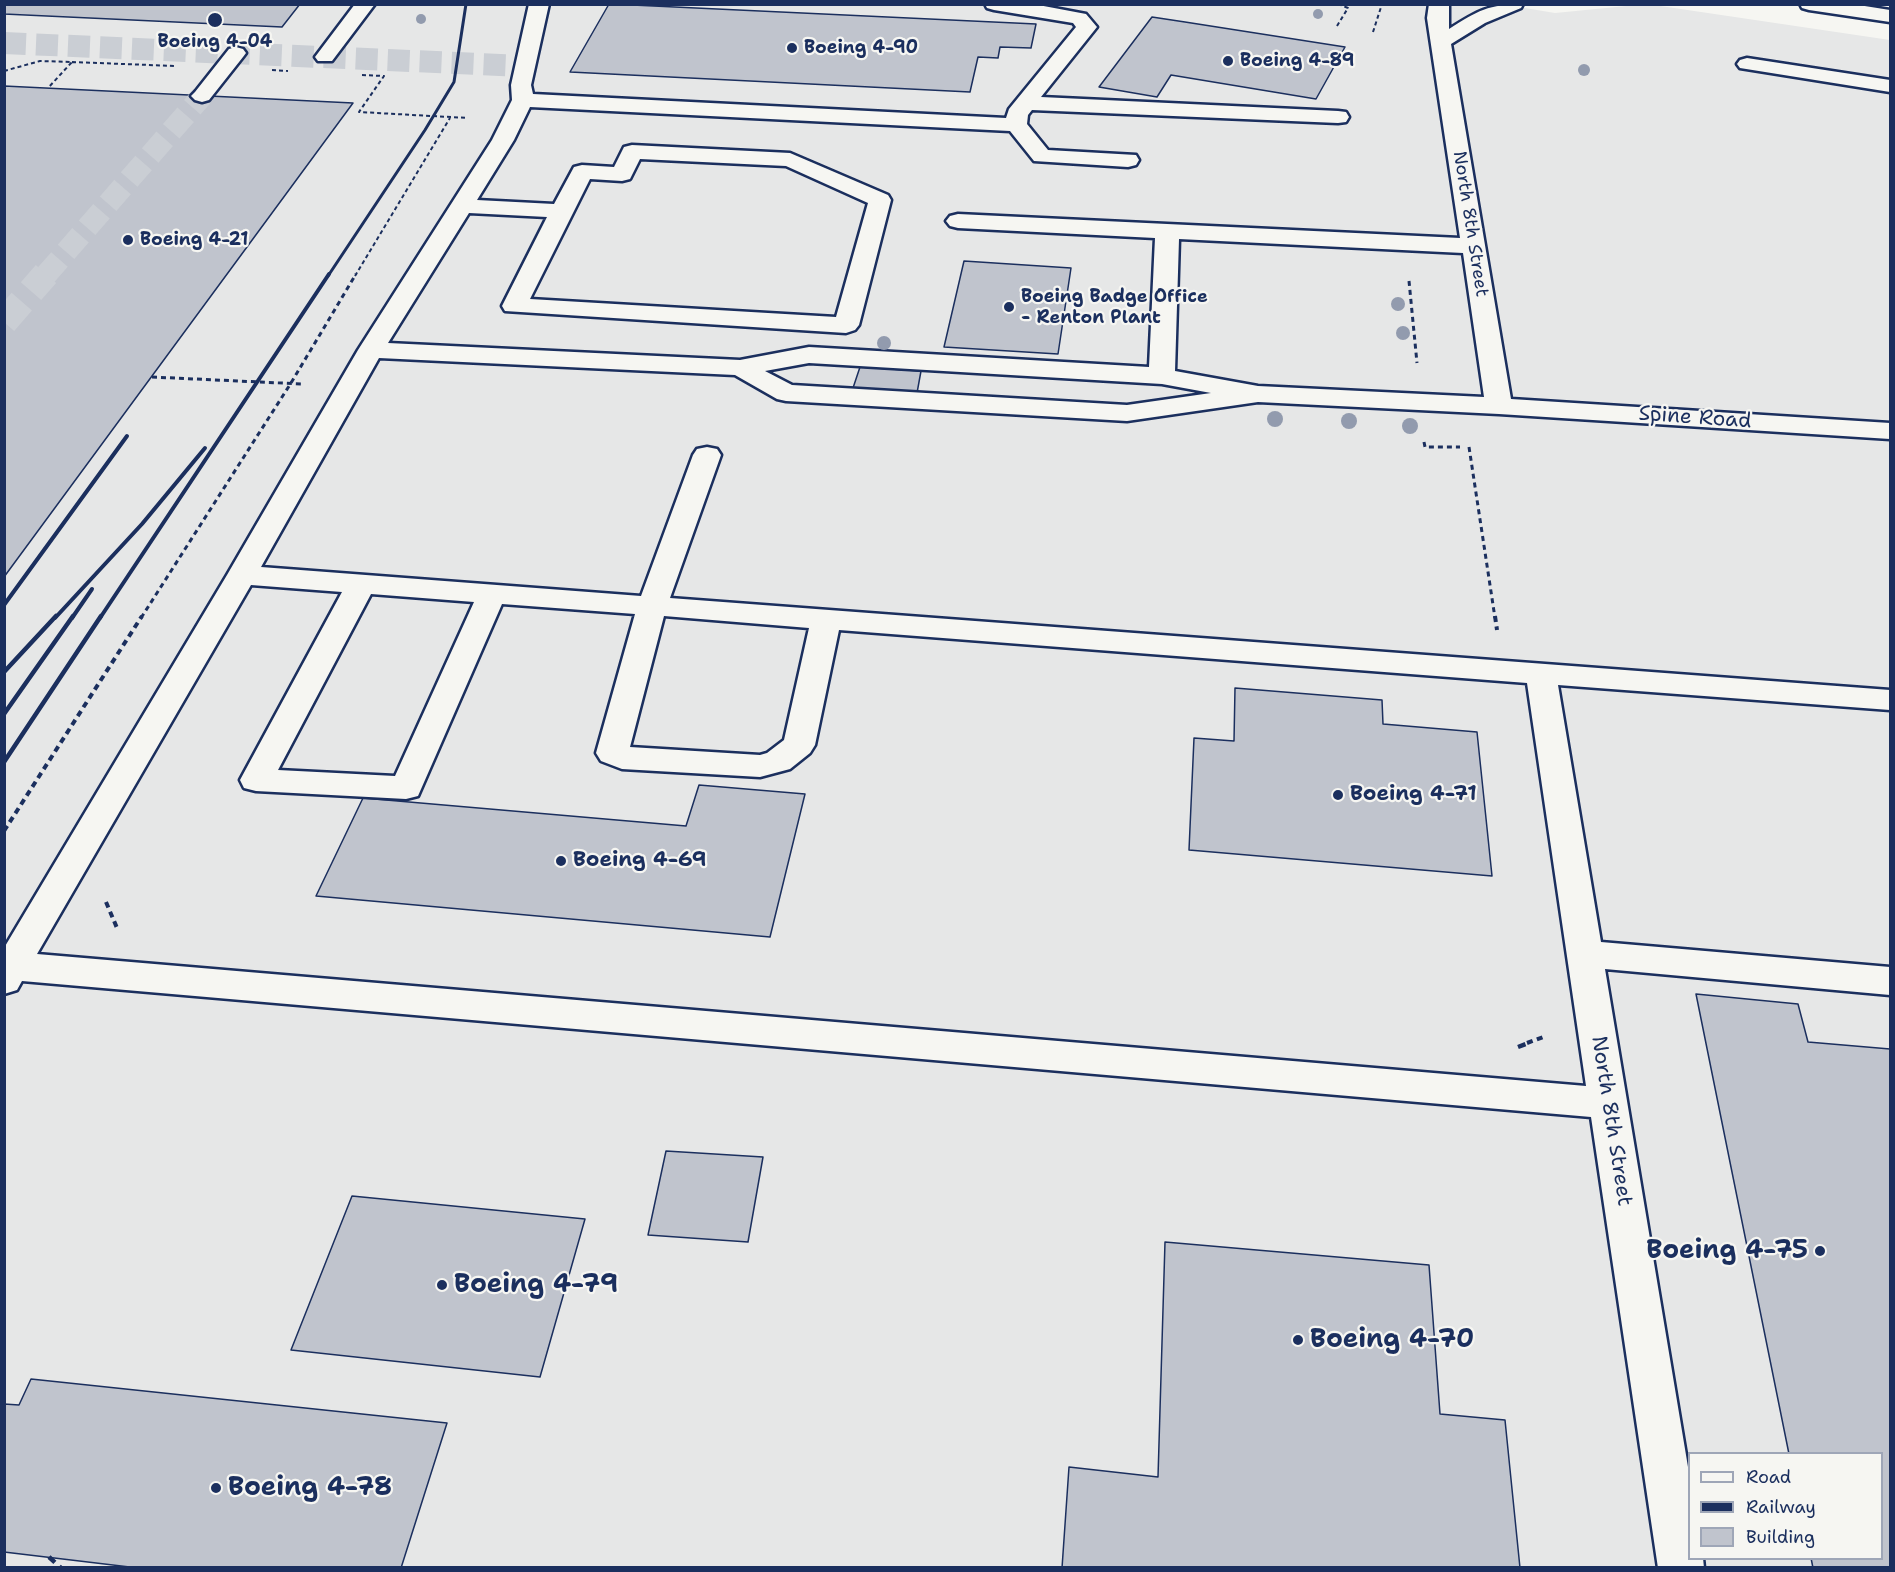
<!DOCTYPE html>
<style>
body{margin:0}
#map{position:relative;width:1895px;height:1572px;overflow:hidden;background:#f6f6f2;font-family:"Shantell Sans",sans-serif}
canvas{display:block}
.frame{position:absolute;inset:0;border:6px solid #1b2f5e;pointer-events:none}
.legend{position:absolute;left:1688px;top:1452px;width:195px;height:108px;box-sizing:border-box;background:#f6f6f2;border:2px solid #9ea6b7;margin:0;padding:8px 10px;list-style:none;font-size:18px;color:#1b2f5e}
.legend li{display:flex;align-items:center;gap:12px;height:30px}
.legend b{width:30px;border:2px solid #9ea6b7}
</style>
<div id="map">
<canvas width="1895" height="1572"></canvas>
<div class="frame"></div>
<ul class="legend">
<li><b style="height:8px;background:#f6f6f2"></b>Road</li>
<li><b style="height:8px;background:#1b2f5e"></b>Railway</li>
<li><b style="height:16px;background:#c0c4cd"></b>Building</li>
</ul>
</div>
<script>
const c = document.querySelector('canvas').getContext('2d');
c.lineJoin = 'round';
function fillPath(path, color) { c.fillStyle = color; c.fill(path, 'evenodd'); }
function stroke(path, color, width, dash) { c.strokeStyle = color; c.lineWidth = width; c.lineCap = dash ? 'butt' : 'round'; c.setLineDash(dash || []); c.stroke(path); }
function drawText(font, color, halo, rows, align = 'center') {
  c.font = font + ' "Shantell Sans",sans-serif'; c.lineWidth = 4.5; c.setLineDash([]); c.textBaseline = 'middle'; c.strokeStyle = halo; c.fillStyle = color; for (const [text, x, y, turn = 0] of rows) {
    c.save(); c.translate(x, y); c.rotate((+turn || 0) * Math.PI / 180); c.textAlign = isNaN(turn) ? turn : align; if (halo) c.strokeText(text, 0, 0); c.fillText(text, 0, 0); c.restore();
  }
}
fillPath(new Path2D(`
 M1501,4L1555,13L1647,4L1890,40V1567L5,1568V5ZM1690,1454H1882V1558H1690Z`), '#e6e7e7');
const building = new Path2D(`
 M4,4H300L282,27L4,14Z
 M609,4H611L1036,24L1031,48L1000,47L998,58L978,57L970,92L570,72Z
 M1152,17L1185,22L1345,47L1316,99L1171,75L1157,97L1099,87Z
 M4,86L353,103L4,577Z
 M964,261L1071,268L1058,354L944,347Z
 M860,367L921,371L917,393L853,388Z
 M1235,688L1382,700L1383,724L1477,732L1492,876L1189,850L1194,738L1234,741Z
 M699,785L805,794L770,937L316,896L363,798L686,826Z
 M1696,994L1798,1004L1808,1042L1890,1049V1568H1813L1811,1558H1882V1454H1789Z
 M666,1151L763,1157L748,1242L648,1235Z
 M352,1196L585,1219L540,1377L291,1350Z
 M1165,1242L1429,1265L1440,1414L1505,1420L1520,1568H1062L1069,1467L1158,1477Z
 M31,1379L447,1423L401,1568H138L4,1552V1404L19,1405Z`);
fillPath(building, '#c0c4cd');
stroke(building, '#1b2f5e', 1.5);
stroke(new Path2D(`
 M4,43L525,66
 M45,276L202,96`), '#caced4', 22, [22, 10]);
stroke(new Path2D(`
 M4,322L46,274`), '#caced4', 27, [27, 14]);
const minor = new Path2D(`
 M355,4H375L332,61H318L315,57Z
 M529,4H549L531,85L533,94L1006,118L1009,109L1076,27L1073,23L994,10L987,8L985,4H1033L1086,14L1097,27L1041,97L1338,111L1346,112L1349,117L1346,122L1338,123L1032,110L1028,115L1027,124L1048,150L1136,155L1139,160L1136,165L1128,167L1034,161L1010,131L530,107L514,140L477,200L554,204L574,167L582,165L614,167L624,147L632,145L790,153L888,195L891,200L859,325L855,330L846,333L505,311L502,306L547,217L469,213L388,343L740,360L809,347L1149,367L1155,238L958,228L950,226L946,221L950,216L958,214L1460,238L1427,18L1429,4H1449V29C1477,11 1489,4 1523,4L1521,8L1485,23L1451,44L1511,399L1890,423V439L1499,414L1258,402L1127,421L786,401L777,399L735,375L379,358L261,567L641,596L693,455L697,449L707,447L717,449L721,455L670,598L1890,690V710L1558,685L1601,942L1890,967V995L1605,969L1690,1479V1558H1703L1704,1568H1658L1591,1117L22,981L17,990L4,994V948L227,575L358,350L492,140L512,100L511,85ZM640,159L786,166L868,203L836,317L530,299L590,179L622,181L630,179ZM1179,239L1463,253L1484,397L1258,386L1175,371ZM809,363L1162,384L1211,393L1127,405L792,385L765,371ZM251,585L342,592L240,780L244,788L256,791L406,799L418,796L502,604L635,614L596,753L601,761L622,769L760,777L790,769L810,753L815,745L839,630L1527,683L1586,1086L37,954ZM371,594L474,602L395,776L278,770ZM664,616L809,628L784,740L767,753L760,755L630,747Z
 M236,47L243,49L246,53L243,57L209,100L202,102L195,100L191,96L195,92L229,49Z
 M1747,58L1890,80V92L1740,68L1737,64L1740,60Z`);
const major = new Path2D(`
 M1800,4H1852L1890,10V22L1809,10L1802,8Z`);
stroke(minor, '#1b2f5e', 5);
stroke(major, '#1b2f5e', 5);
stroke(new Path2D(`
 M1337,26L1348,8L1338,4
 M1373,32L1382,4
 M72,62L175,66
 M272,70L288,71
 M4,71L40,61L72,62L48,88
 M362,75L384,76L359,112L468,118
 M355,276L450,118`), '#1b2f5e', 2, [4, 3]);
stroke(new Path2D(`
 M1409,281L1417,363
 M152,377L302,384
 M1424,442L1425,447H1460
 M1469,447L1495,618
 M141,618L291,383L356,274`), '#1b2f5e', 3, [5, 4]);
stroke(new Path2D(`
 M1495,616L1497,630
 M4,831L142,616
 M106,902L117,928
 M1527,1043L1546,1036`), '#1b2f5e', 4, [6, 4.5]);
stroke(new Path2D(`
 M1518,1047L1531,1042
 M49,1557L61,1568`), '#1b2f5e', 4.5, [8, 6]);
fillPath(minor, '#f6f6f2');
fillPath(major, '#f6f6f2');
stroke(new Path2D(`
 M328,276L425,130L454,82L466,4`), '#1b2f5e', 3);
stroke(new Path2D(`
 M4,605L127,436
 M55,618L142,524L205,448
 M72,618L92,589
 M100,618L329,274`), '#1b2f5e', 4);
stroke(new Path2D(`
 M4,672L56,616
 M4,714L73,616
 M4,762L101,616`), '#1b2f5e', 4.5);
c.fillStyle = '#929bae';
for (const [x, y, r] of [
 [1318,14,5],
 [421,19,5],
 [1584,70,6],
 [1398,304,7],
 [1403,333,7],
 [884,343,7],
 [1275,419,8],
 [1349,421,8],
 [1410,426,8]
]) { c.beginPath(); c.arc(x, y, r, 0, 2 * Math.PI); c.fill(); }
for (const [x, y, r, color] of [
 [215,20,8,"#1b2f5e"],
 [792,48,6,"#1b2f5e"],
 [1228,61,6,"#1b2f5e"],
 [128,240,6,"#1b2f5e"],
 [1009,307,6,"#1b2f5e"],
 [1338,795,6,"#1b2f5e"],
 [561,861,6,"#1b2f5e"],
 [1820,1251,6,"#1b2f5e"],
 [442,1285,6,"#1b2f5e"],
 [1298,1340,6,"#1b2f5e"],
 [216,1488,6,"#1b2f5e"]
]) { const dot = new Path2D(); dot.arc(x, y, r, 0, 2 * Math.PI); c.fillStyle = color; c.fill(dot); stroke(dot, '#f6f6f2', 2); }
drawText('bold 18px', '#1b2f5e', '#f6f6f2', [
 ["Boeing 4-04",215,42,"center"],
 ["Boeing 4-90",804,48],
 ["Boeing 4-89",1240,61],
 ["Boeing 4-21",140,240],
 ["Boeing Badge Office",1021,297],
 ["- Renton Plant",1021,318]
], 'left');
drawText('18px', '#1b2f5e', '#f6f6f2', [
 ["North 8th Street",1470,224,81]
]);
drawText('21px', '#1b2f5e', '#f6f6f2', [
 ["Spine Road",1695,418,4],
 ["North 8th Street",1611,1121,81]
]);
drawText('bold 21px', '#1b2f5e', '#f6f6f2', [
 ["Boeing 4-71",1350,795],
 ["Boeing 4-69",573,861]
], 'left');
drawText('bold 26px', '#1b2f5e', '#f6f6f2', [
 ["Boeing 4-75",1808,1251,"right"],
 ["Boeing 4-79",454,1285],
 ["Boeing 4-70",1310,1340],
 ["Boeing 4-78",228,1488]
], 'left');
</script>
